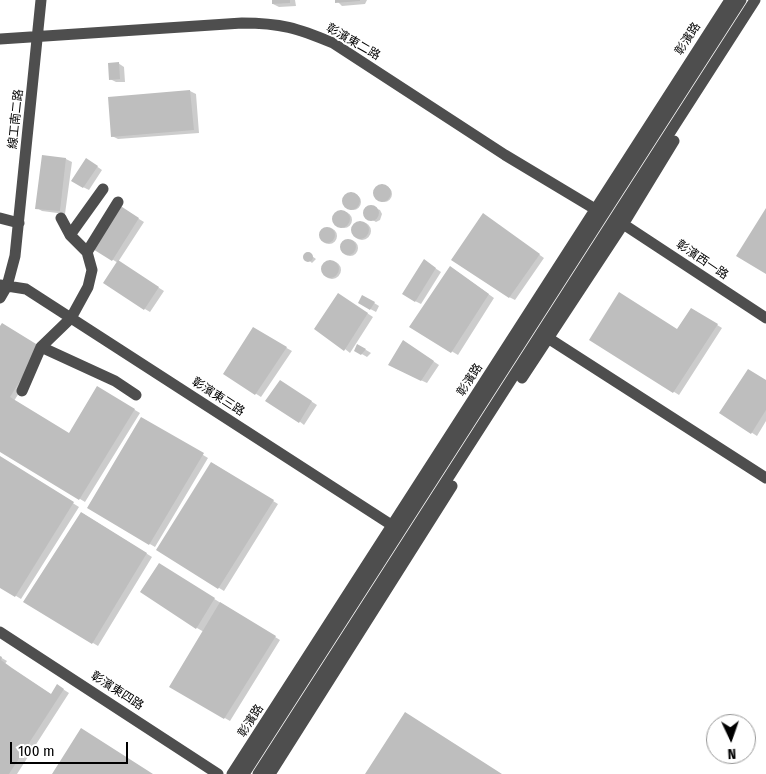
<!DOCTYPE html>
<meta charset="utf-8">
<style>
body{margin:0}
#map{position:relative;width:766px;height:774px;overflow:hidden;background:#fff;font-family:"Fira Sans Condensed",sans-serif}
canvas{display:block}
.north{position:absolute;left:706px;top:714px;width:50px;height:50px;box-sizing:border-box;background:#fff;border:1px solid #999;border-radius:50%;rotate:177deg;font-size:14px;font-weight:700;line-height:20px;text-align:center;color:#000}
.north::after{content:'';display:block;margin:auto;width:18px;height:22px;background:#000;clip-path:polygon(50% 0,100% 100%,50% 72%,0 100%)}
.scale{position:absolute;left:10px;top:742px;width:118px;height:22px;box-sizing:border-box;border:2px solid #000;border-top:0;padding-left:6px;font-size:15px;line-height:18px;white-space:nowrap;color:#000;-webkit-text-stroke:4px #fff;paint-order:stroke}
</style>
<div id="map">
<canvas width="766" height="774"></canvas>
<div class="north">N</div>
<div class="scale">100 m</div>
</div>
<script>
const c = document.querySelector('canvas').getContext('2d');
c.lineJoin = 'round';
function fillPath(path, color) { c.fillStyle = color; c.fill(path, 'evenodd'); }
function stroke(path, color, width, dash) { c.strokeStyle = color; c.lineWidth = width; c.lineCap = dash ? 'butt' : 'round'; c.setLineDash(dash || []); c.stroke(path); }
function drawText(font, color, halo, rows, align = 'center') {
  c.font = font + ' "Fira Sans Condensed","Noto Sans TC",sans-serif'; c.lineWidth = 4; c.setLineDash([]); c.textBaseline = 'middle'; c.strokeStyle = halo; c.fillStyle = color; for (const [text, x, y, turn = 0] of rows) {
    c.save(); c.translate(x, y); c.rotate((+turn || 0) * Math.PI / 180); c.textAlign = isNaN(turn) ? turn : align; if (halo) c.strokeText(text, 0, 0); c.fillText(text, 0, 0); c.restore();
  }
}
fillPath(new Path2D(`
 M273,0H295L296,6L279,7L273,4Z
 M336,0H367L365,4L342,6Z
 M118,63L124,67L125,82H116L110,79Z
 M190,91L196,94L199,133L118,139L112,136L109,98Z
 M43,156L66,159L72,162L65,214L42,211L37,208Z
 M92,163L102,170L89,190L83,187Z
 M376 194a8 8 0 1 1 16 0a8 8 0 1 1-16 0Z
 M345 202a8 8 0 1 1 16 0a8 8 0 1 1-16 0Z
 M116,205L144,222L118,262L164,291L150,312L145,309L118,263L90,245Z
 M369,206L380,210L382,214L380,220L376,222L364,215V210Z
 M336 220a8 8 0 1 1 16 0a8 8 0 1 1-16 0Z
 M488,218L544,258L515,300L509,297Z
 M353 231a9 9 0 1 1 18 0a9 9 0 1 1-18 0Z
 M321 236a8 8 0 1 1 16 0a8 8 0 1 1-16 0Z
 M342 248a8 8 0 1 1 16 0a8 8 0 1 1-16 0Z
 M309,254L316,259L312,263L305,257Z
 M323 270a9 9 0 1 1 18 0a9 9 0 1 1-18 0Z
 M429,264L441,272L421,304L415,301Z
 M456,271L494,298L458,355L411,327Z
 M363,296L379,306L376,312L359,303Z
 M344,298L373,317L350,353L345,349Z
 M692,309L722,328L679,395L590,339L678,331Z
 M0,329L45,351L14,401L69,434L98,388L140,413L85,502L0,450Z
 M253,329L292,351L261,397L225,374Z
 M358,345L371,353L367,357L355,350Z
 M409,345L439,365L427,383L395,368Z
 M766,381V421L757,436L721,413Z
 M286,385L317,405L304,425L299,421Z
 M142,418L208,458L155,547L88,508Z
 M0,457L79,507L21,599L0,586Z
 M212,463L278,504L224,591L158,550Z
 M82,513L152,557L98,646L25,602Z
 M160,565L280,640L230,721L171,687L204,632L197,628Z
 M0,657L7,661L5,664L52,695L58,686L69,693L17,774H0Z`), '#0003');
fillPath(new Path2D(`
 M272,0H290V3L272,4Z
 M335,0H360V1L335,3Z
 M119,62L120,79L109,80L108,63Z
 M190,90L194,130L111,137L108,97Z
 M42,155L66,158L60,211L35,209Z
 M86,158L98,166L83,188L71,181Z
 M373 193a9 9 0 1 1 18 0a9 9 0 1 1-18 0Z
 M342 201a9 9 0 1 1 18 0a9 9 0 1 1-18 0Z
 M116,203L139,218L112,261L88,246Z
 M363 213a8 8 0 1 1 16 0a8 8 0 1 1-16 0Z
 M766,208V274L736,256Z
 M332 219a9 9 0 1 1 18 0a9 9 0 1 1-18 0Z
 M483,213L540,254L509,298L451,260Z
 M351 230a9 9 0 1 1 18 0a9 9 0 1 1-18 0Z
 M319 235a8 8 0 1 1 16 0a8 8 0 1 1-16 0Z
 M340 247a8 8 0 1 1 16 0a8 8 0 1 1-16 0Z
 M303 257a5 5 0 1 1 10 0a5 5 0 1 1-10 0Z
 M424,259L436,268L415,302L402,294Z
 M321 269a9 9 0 1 1 18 0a9 9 0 1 1-18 0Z
 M118,260L159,287L144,310L103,283Z
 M450,266L489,294L451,353L409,327Z
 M619,292L677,329L691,308L718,324L673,393L589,340Z
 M338,293L368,313L344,351L314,329Z
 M362,295L375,302L370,310L358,303Z
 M2,323L41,347L10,397L69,433L97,386L135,409L79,500L0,452V326Z
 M253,327L287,347L255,395L223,374Z
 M403,340L434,361L421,381L388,365Z
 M357,344L366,349L361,355L354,351Z
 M748,369L766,380V410L751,434L719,413Z
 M280,380L312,401L299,423L265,401Z
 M141,417L204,453L149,545L87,508Z
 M0,456L74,502L15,597L0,588Z
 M211,462L274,500L218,589L156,550Z
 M81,512L147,553L92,644L23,602Z
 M159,563L215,598L196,629L140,592Z
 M220,602L276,636L224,719L169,687Z
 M0,656L2,657L1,660L12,668L51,694L57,684L64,689L9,774H0Z
 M405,712L502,774H365Z
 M81,728L153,774H52Z`), '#bebebe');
stroke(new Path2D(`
 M0,39L242,23C281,23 297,28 333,43L505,155L600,212
 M0,218L19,223
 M617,220L766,318
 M70,235L103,189
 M87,252L118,202
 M0,285L26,289L393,526L398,527
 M0,298L7,286L15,256L41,0
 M548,338L766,478
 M41,347L115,381L136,395
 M522,378L624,223L674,141
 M22,391L41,347L71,318L88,287L92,270L87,252L70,235L61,218
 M0,632L218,774
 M232,774L730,0
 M244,774L741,0
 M258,774L755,0
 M270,774L452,486`), '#4e4e4e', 11);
drawText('12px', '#000', '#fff', [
 ["彰濱路",688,39,-57],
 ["彰濱東二路",353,42,30],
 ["線工南二路",16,119,-84],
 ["彰濱西一路",702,260,34],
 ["彰濱路",470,380,-57],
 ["彰濱東三路",218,397,33],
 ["彰濱東四路",117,691,33],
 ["彰濱路",251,721,-57]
]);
</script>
